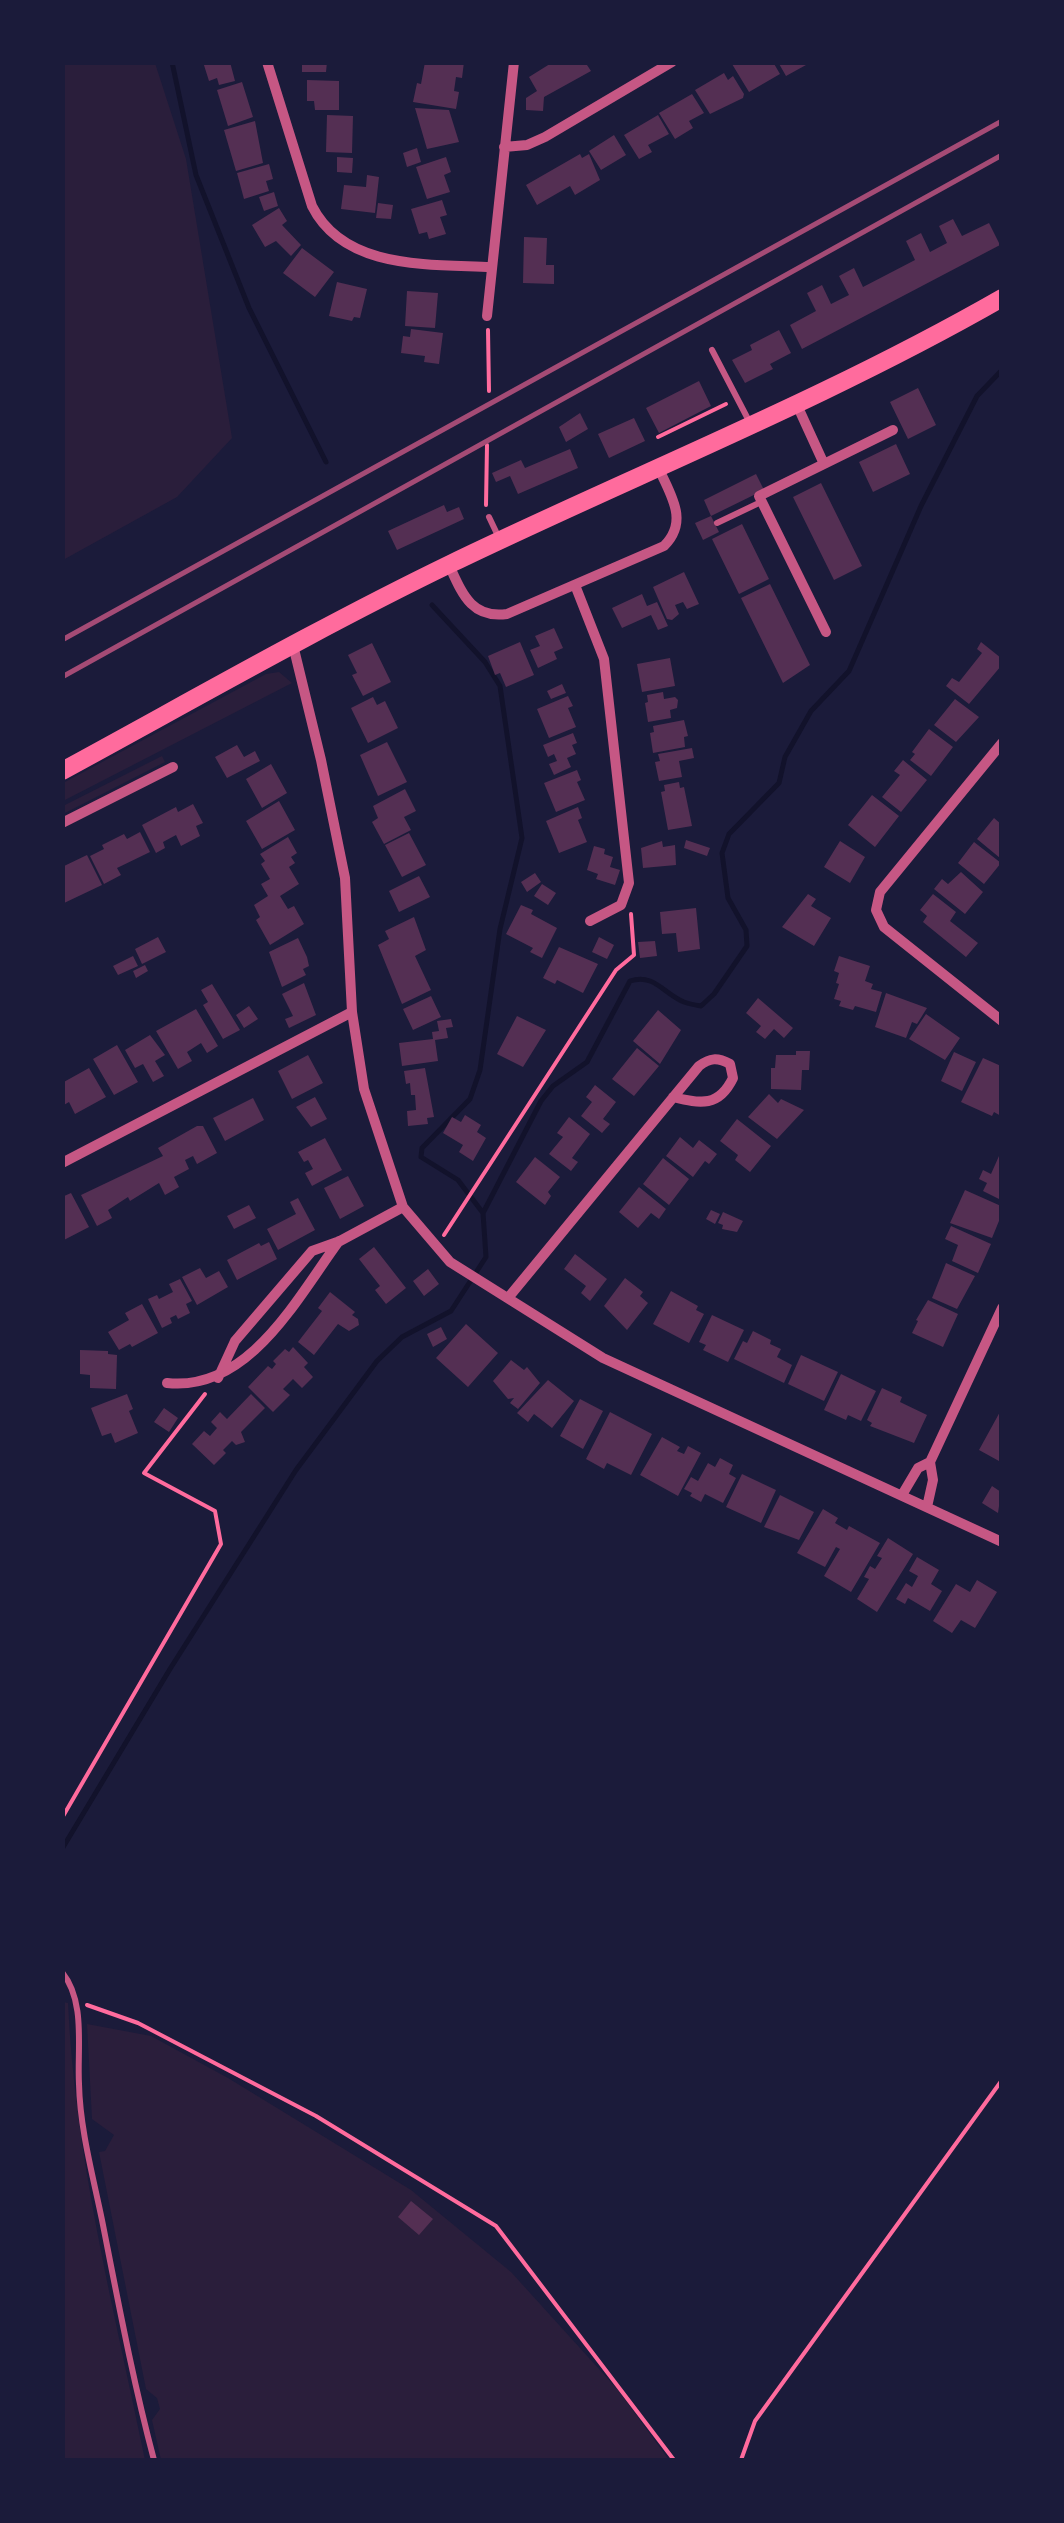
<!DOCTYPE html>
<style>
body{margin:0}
#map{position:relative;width:1064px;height:2523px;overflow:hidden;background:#1b1b3a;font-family:"Asap Condensed",sans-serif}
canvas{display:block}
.frame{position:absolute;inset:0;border:65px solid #1b1b3a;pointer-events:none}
</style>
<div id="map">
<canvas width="1064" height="2523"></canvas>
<div class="frame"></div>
</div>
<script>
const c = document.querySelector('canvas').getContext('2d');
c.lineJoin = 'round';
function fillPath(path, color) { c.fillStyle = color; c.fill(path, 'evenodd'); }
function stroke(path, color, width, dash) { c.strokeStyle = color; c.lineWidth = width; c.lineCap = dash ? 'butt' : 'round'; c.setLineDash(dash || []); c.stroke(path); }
fillPath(new Path2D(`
 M62,63H155L186,159L232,438L177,497L63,560Z
 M279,672L292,683L63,801V783L266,674Z
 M162,756L165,762L63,814V806Z
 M63,2002L68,2003C75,2158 114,2309 145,2460H63Z
 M87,2024L151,2036L228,2078L411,2190L511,2272L618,2390L669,2460H161L152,2420L160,2409L157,2398L146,2389L99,2152L105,2151L114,2135L92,2119Z`), '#2a1e3b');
stroke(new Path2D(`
 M172,62L196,175L249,308L326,462
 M432,605L485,662L500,686L522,838L500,929L480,1070L470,1099L422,1148L421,1157L458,1180L483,1213
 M62,1849L170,1669L296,1470L377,1361L402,1337L451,1311L486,1257L483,1213L541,1101L553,1086L587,1062L630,981C654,973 664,994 684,1002C689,1004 695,1005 701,1006L714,994L747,946L746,930L728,898L722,853L729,834L779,783L785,757L811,711L849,671L921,506L977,396L1002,370`), '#12122b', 5);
fillPath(new Path2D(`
 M203,62H230L235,81L219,85L217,78L209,81Z
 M302,62H327L326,72H302Z
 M425,62H464L462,78L456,77L454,91L459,92L456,109L413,102L417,83L421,84Z
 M553,62H585L591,71L544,97L543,111L526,110V98L537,91L529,77Z
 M773,62L780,74L749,92L732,64Z
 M778,62H804L806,65L786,76Z
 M724,73L728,80L733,76L744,94L743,98L710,114L695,90Z
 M307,80L339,81V110H315L314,101H307Z
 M242,82L253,117L228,126L217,90Z
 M692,94L704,113L689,121L693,128L675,139L659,113Z
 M415,108L449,110L459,142L427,149Z
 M327,115L353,116L352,153L326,152Z
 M658,115L669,134L648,145L652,152L639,159L624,135Z
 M255,121L263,163L236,171L224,130Z
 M614,135L626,155L601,170L589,151Z
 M417,148L421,162L407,167L403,153Z
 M580,154L582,158L589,154L600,180L575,195L570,186L537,205L526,185Z
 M337,157L353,158L352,173L337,172Z
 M446,157L451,172L444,175L450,192L427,199L416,167Z
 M269,164L273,179L266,181L269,191L244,199L237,173Z
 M367,175L379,177L375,213L341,209L344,185L366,187Z
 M274,192L278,206L264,211L259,197Z
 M442,200L447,215L440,217L446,234L429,239L427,232L419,234L411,209Z
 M378,203L393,205L391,219L376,218Z
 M279,208L287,221L282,225L301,245L291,256L276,241L265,247L252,225Z
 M953,219L962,236L989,223L1000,245L802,349L790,325L816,311L807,293L822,285L831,304L849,295L839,276L854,268L863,287L915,260L906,241L921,233L930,252L947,243L939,226Z
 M524,237L547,238L546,265H554V284L523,283Z
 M302,248L334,272L315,297L283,273Z
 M337,282L367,289L360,318L354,317L352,321L329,316Z
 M407,291L438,293L435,328L405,326Z
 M411,329L443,333L439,364L424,362L425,356L401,353L403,336L410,337Z
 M779,330L791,353L770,364L773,369L745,383L732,360L752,350L750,345Z
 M699,381L711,406L659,433L646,408Z
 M918,388L936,425L908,439L890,402Z
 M580,413L588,429L566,442L559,427Z
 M634,418L645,441L609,458L598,434Z
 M896,444L910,474L873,492L859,462Z
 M570,449L578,468L518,494L510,476L496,482L492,473L521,460L525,468Z
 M756,474L764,490L711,516L704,500Z
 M821,483L862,566L834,580L793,497Z
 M444,505L447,512L459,507L464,519L397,550L388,531Z
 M711,516L719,532L703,540L695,523Z
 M742,524L769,579L739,594L712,539Z
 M684,572L699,604L687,609L683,602L675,605L679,614L672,620L667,619L653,587Z
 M770,584L810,665L783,683L741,598Z
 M642,594L647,606L657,602L668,626L658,630L651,615L622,628L612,608Z
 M554,628L563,648L554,652L557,659L538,668L530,650L540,646L535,636Z
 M520,642L534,675L506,687L500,673L495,675L488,656Z
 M981,642L1001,658V666L969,704L946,686L952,678L959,682L982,653L977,649Z
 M372,643L391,682L363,696L352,675L357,673L348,655Z
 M670,658L675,686L642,692L637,664Z
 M562,684L566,693L551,699L547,691Z
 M663,692L664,699L675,697L678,700L677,708L670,710L671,718L648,722L645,703L648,702L647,695Z
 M568,696L573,706L568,708L576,727L549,738L537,709Z
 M373,697L377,705L385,701L398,728L368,743L351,708Z
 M955,699L979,717L956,742L934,725Z
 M684,720L688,736L684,737L685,747L653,753L650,733L654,732L653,726Z
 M929,729L953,747L931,776L910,760L915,754L912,752Z
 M573,733L577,743L572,745L576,754L567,758L571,767L554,775L549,764L557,761L554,754L548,757L543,745Z
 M387,742L407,782L378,796L360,755Z
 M237,745L244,757L255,751L260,761L227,778L215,757Z
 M692,748L694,758L679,761L682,777L659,781L655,762L660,761L658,754Z
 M903,760L927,780L901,812L882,797L900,775L894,771Z
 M271,764L287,793L262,808L246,779Z
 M577,770L581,780L577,782L585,800L556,812L544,783Z
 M679,782L680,788L684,787L692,826L668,830L661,792L665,791L664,785Z
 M405,789L416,811L404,817L411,830L384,844L372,822L378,818L373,806Z
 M872,795L899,816L875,847L848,825Z
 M279,801L295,830L262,849L246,821Z
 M193,804L203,823L196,826L200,836L181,846L176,835L163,842L165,848L156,853L142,825L176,807L178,812Z
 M578,807L582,818L578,820L587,842L559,853L546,821Z
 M994,818L1001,824L1000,858L977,839Z
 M140,832L150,852L117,868L121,875L104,884L90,856L104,849L102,845L124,834L127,839Z
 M409,833L426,865L402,877L385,845Z
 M288,837L297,853L291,857L295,863L289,867L299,884L280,896L288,909L294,906L304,924L270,945L256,920L260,917L254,905L268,896L261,884L270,879L261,864L265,861L260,854Z
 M686,840L710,848L707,856L684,848Z
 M662,841L663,847L675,845L676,865L643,868L641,848Z
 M840,841L865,857L850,883L824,867Z
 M974,842L1001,863L984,884L958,863Z
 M594,846L605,849L604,854L613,857L610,867L620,870L615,885L596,879L598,874L587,870Z
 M87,855L102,885L62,904V867Z
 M961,872L983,892L965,914L934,889L942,879L948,884Z
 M535,873L541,882L527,892L521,882Z
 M419,876L430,897L399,912L389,891Z
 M542,884L556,893L548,905L534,896Z
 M808,894L816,899L811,906L831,918L814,946L782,927Z
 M933,894L956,912L950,921L978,943L966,957L923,922L927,916L920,910Z
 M521,905L533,910L531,914L557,928L542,958L530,952L533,948L506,934Z
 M696,908L700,949L678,952L676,933L662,934L660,912Z
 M414,917L426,950L415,956L431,990L402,1004L378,945L389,939L385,931Z
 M158,937L166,952L142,964L135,949Z
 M599,937L614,945L607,959L592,952Z
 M298,938L307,957L309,966L303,969L306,975L282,987L269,952Z
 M655,941L657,956L640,958L638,942Z
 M559,947L598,964L583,993L557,980L555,984L543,978Z
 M133,956L138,966L118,975L113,966Z
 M839,956L870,966L865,981L873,984L871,989L882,992L876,1012L855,1006L853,1010L839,1006L841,1001L834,999L839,984L836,983L839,973L834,971Z
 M145,965L148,971L136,978L133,971Z
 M304,983L316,1015L289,1028L285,1019L293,1016L282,994Z
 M212,984L240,1030L223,1039L203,1005L208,1002L201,990Z
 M886,993L927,1008L917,1024L912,1022L906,1038L875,1027Z
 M431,996L441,1017L413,1030L403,1009Z
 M758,998L793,1028L784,1038L774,1029L765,1039L756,1032L761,1026L746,1013Z
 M249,1006L258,1019L244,1028L236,1015Z
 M196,1009L218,1046L207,1053L201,1043L187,1052L192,1061L178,1069L156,1031Z
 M658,1010L681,1030L660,1064L633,1041Z
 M926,1014L960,1038L945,1060L909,1039Z
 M517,1016L546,1030L523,1067L497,1054Z
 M451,1019L453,1027L446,1028L448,1038L435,1040L438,1061L402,1066L399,1043L433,1039L432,1032L439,1031L437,1021Z
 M150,1035L165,1055L155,1061L164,1076L153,1082L143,1064L135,1068L125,1050Z
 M117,1045L138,1082L114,1095L93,1059Z
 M637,1048L659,1066L634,1096L612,1079Z
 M796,1051H810L809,1070H802L801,1090L771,1089V1068H775L776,1055H796Z
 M954,1052L976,1062L962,1091L941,1081Z
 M308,1055L323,1083L292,1099L278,1071Z
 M983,1058L1001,1066V1116L994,1112L992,1116L961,1102Z
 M89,1068L106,1097L75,1114L69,1102L62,1106V1083Z
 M425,1068L434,1117L427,1118L428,1124L408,1126L407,1111L416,1110L415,1095H411L410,1083L406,1084L404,1071Z
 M595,1085L616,1102L603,1119L610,1124L602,1133L581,1116L592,1102L586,1097Z
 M769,1094L778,1103L781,1099L804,1110L777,1139L748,1117Z
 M315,1097L327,1119L311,1127L296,1107Z
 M253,1098L264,1120L225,1141L213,1118Z
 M465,1115L481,1125L477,1132L486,1138L473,1161L459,1152L463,1145L443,1133L452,1117L461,1122Z
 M569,1117L590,1134L572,1158L578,1162L571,1171L549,1154L563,1137L557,1133Z
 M737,1119L771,1146L750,1172L735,1160L738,1155L720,1141Z
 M197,1126H203L217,1153L197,1164L193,1156L185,1160L189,1169L174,1177L179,1187L165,1195L159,1183L130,1201L128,1197L108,1210L112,1218L97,1226L81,1195L163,1156L158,1148Z
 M680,1137L693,1148L699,1140L717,1154L709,1164L705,1161L693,1177L666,1156Z
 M325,1138L342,1170L312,1186L305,1173L313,1169L308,1160L304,1162L298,1152Z
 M999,1156L1001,1158V1200L983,1191L987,1183L979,1179L983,1170L991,1174Z
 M535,1157L560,1177L548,1192L551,1196L545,1205L516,1182Z
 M663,1158L689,1179L669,1205L643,1184Z
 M348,1176L364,1206L340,1219L324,1188Z
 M639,1187L666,1209L659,1219L651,1213L638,1228L619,1212Z
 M965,1190L1001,1206V1216L992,1238L950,1223Z
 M71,1193L89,1227L62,1241V1197Z
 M298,1198L315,1230L278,1250L267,1229L296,1214L290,1202Z
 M249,1205L256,1218L234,1229L227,1216Z
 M711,1210L720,1214L715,1224L706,1219Z
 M723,1212L743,1221L737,1232L722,1229L723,1225L718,1223Z
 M951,1226L991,1244L978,1273L952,1261L958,1245L945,1239Z
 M269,1242L277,1259L237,1280L227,1260L259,1243L261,1246Z
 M374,1247L406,1288L386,1304L375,1290L380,1286L359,1259Z
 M575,1254L607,1279L590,1301L581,1293L586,1286L564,1269Z
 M946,1263L975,1276L957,1309L932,1298Z
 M200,1268L206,1278L219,1271L228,1287L197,1305L182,1277Z
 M428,1269L439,1284L424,1296L413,1281Z
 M625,1278L643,1292L640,1296L648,1303L627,1330L604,1306Z
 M180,1279L192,1301L186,1304L190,1313L178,1319L176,1315L170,1318L172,1323L162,1328L148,1299L157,1295L159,1299L173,1292L169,1284Z
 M671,1291L698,1306L696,1310L704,1314L689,1343L653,1324Z
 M330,1292L355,1312L352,1315L358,1319L359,1325L349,1331L338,1324L314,1355L298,1342L322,1311L318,1308Z
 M928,1300L958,1314L943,1347L912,1333L918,1321L916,1320Z
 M142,1304L158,1333L132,1347L130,1344L119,1350L108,1332L129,1320L125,1313Z
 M712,1315L744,1330L728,1362L703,1350L706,1345L699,1342Z
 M466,1324L498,1353L468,1387L436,1358Z
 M441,1327L447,1339L433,1347L427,1334Z
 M753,1331L771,1340L770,1344L781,1349L777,1357L792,1365L784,1383L734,1359L743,1341L747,1343Z
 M293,1347L308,1363L304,1367L313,1377L302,1388L293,1379L283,1389L290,1395L273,1412L248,1387L268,1366L272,1369L276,1364L273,1361L285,1349L289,1352Z
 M80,1350L108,1351V1354L117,1355L116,1389L90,1388V1375L80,1374Z
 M801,1355L838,1372L824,1401L788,1384Z
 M511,1360L524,1370L527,1367L540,1383L518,1409L510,1403L514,1398L508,1399L493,1381Z
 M841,1374L876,1391L861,1421L848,1415L846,1420L824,1410Z
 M548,1380L574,1401L552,1428L534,1414L528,1422L517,1413Z
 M882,1388L902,1397L900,1402L927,1415L914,1443L870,1426L872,1423L867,1420Z
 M127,1394L133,1409L129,1411L138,1433L115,1443L111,1433L102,1436L91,1408Z
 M251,1394L265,1408L241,1432L245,1442L236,1445L232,1441L223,1450L226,1453L214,1465L192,1444L204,1431L210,1436L217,1428L211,1422L220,1412L227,1419Z
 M580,1399L603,1411L583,1449L560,1436Z
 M164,1408L178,1418L169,1432L154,1422Z
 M1001,1410V1456L999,1461L979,1450Z
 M610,1412L652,1434L631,1475L607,1463L604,1469L586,1459Z
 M662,1437L680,1447L677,1451L684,1454L688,1446L701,1453L678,1496L640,1475Z
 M720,1458L733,1465L729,1474L736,1478L723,1503L705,1494L701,1502L690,1496L692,1493L684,1489L691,1477L698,1481L708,1463L715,1467Z
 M742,1474L776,1490L761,1523L726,1507Z
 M992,1486L1001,1492L998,1513L982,1503Z
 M780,1495L814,1512L799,1540L764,1527Z
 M823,1509L838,1518L835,1523L847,1530L849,1526L880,1543L851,1592L824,1576L840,1549L836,1547L825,1567L797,1553Z
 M888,1538L913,1554L877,1612L857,1599L869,1579L864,1577L870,1566L875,1569L882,1558L877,1556Z
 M917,1557L939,1570L931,1584L942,1591L930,1611L908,1598L905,1604L896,1599L906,1583L912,1587L918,1576L909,1571Z
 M977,1580L997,1592L975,1628L961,1620L952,1633L933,1621L956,1584L970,1592Z
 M411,2201L433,2219L419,2235L398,2217Z`), '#542f53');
stroke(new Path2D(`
 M488,330L489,391
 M658,437L726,404
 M486,505L487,445
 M444,1235L616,970L634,955L631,914
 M62,1818L221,1544L215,1511L144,1473L205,1394
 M87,2005L138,2023L316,2116L496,2226L674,2460
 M741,2460L755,2421L1002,2080`), '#ff6b9d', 4);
stroke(new Path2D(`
 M712,350L749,421
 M489,517L499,538
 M717,523L761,502
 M62,1972C86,2002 77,2048 79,2084C80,2129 93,2176 102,2220C118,2301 133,2381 154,2460`), '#c65784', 6);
stroke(new Path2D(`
 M267,62L312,206C344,270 429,264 491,267
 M504,147L527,145L545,137L672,62
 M487,316L514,62
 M797,405L824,464
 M449,565C462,593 471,619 507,614L664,546C689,521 671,496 659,469
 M575,585L604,659L629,883L621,905L590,921
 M826,632L759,496L893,430
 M293,645L321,760L345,878L352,1012L364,1089L403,1207L450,1262L603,1358L1002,1542
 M1002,743L880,892L876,910L884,927L1002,1021
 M62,823L173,767
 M62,1163L352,1012
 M508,1298L699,1066C710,1058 717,1057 730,1064L733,1078C719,1107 701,1104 673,1097
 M218,1378L235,1341L312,1251L340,1241L403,1207
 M167,1383C249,1392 297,1298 339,1241
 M902,1495L918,1468L930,1462L1002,1308
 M927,1507L933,1480L930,1462`), '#c65784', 10);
stroke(new Path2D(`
 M62,771C191,701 318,628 450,564C634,475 824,400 1002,298`), '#ff6b9d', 18);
stroke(new Path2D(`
 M62,640L1002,121
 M62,677L1002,155`), '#a44b75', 5);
</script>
